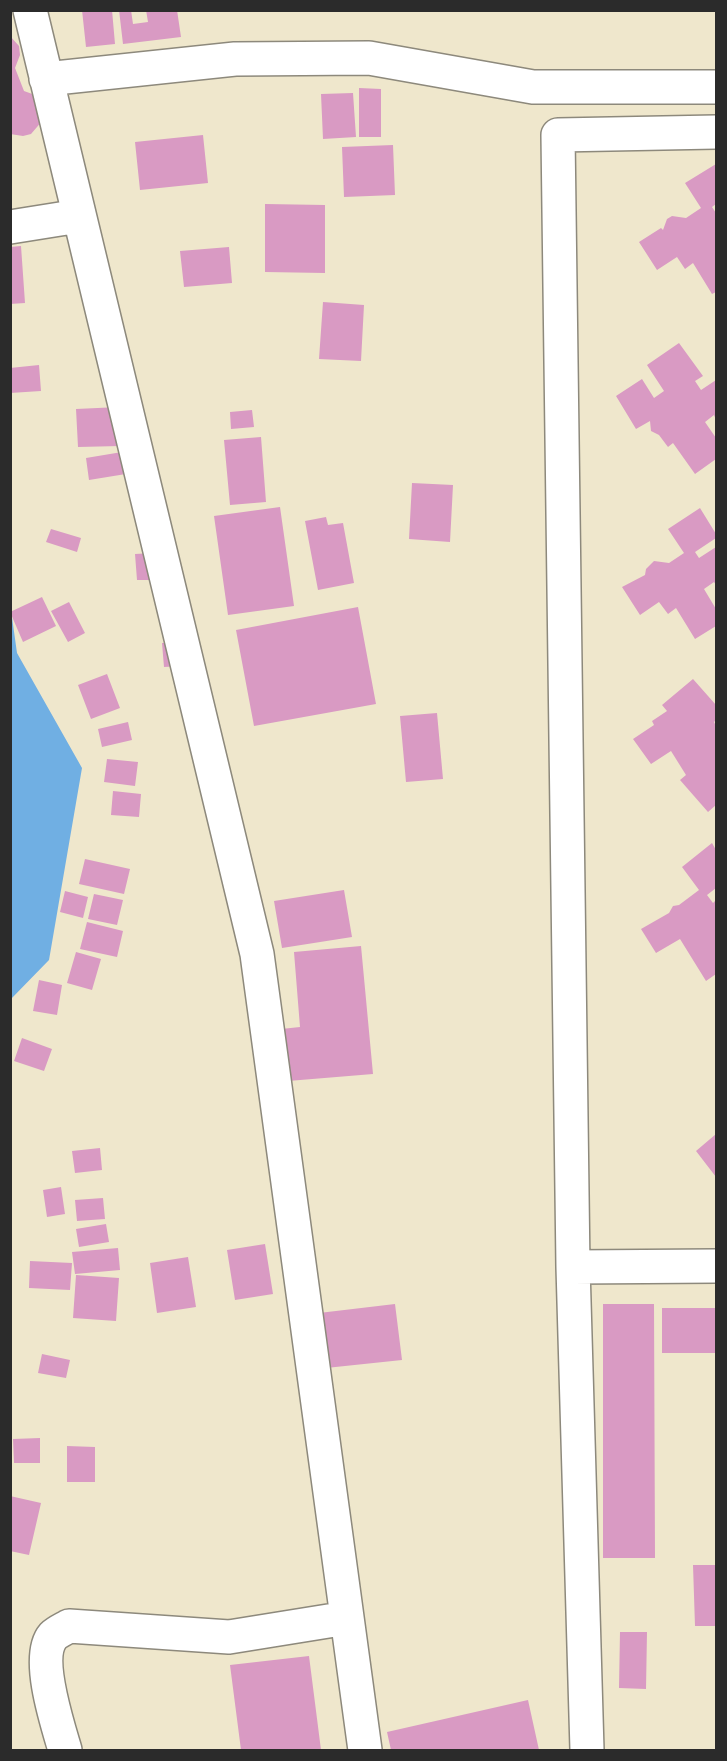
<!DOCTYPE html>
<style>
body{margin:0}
#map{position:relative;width:727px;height:1761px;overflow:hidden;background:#efe7cc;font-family:"Patrick Hand",sans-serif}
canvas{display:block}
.frame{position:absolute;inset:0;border:12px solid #2b2b2b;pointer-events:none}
</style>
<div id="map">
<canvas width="727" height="1761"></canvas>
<div class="frame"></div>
</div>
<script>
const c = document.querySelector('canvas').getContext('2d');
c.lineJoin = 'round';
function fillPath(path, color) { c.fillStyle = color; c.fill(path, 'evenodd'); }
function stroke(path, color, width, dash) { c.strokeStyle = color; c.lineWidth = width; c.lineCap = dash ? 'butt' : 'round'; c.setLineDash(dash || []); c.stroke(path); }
fillPath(new Path2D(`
 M10,603L17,653L82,768L49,960L11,999Z`), '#70afe3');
fillPath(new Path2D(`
 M82,10H112L115,44L86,47Z
 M119,10H131L133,24L148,22L146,10H177L181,37L123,44Z
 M10,36L19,46L20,55L15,68L24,91L35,95L43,120L31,134L23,136L10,134Z
 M359,88L381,89V137H359Z
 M353,93L356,137L323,139L321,94Z
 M203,135L208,183L140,190L135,142Z
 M393,145L395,195L344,197L342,147Z
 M716,164V204L712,207L716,213V292L712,294L693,263L685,269L677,257L657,270L639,242L661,228L663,230L667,219L672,216L686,218L701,208L685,183Z
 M265,204L325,205V273L265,272Z
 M21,246L25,303L10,304V247Z
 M229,247L232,283L184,287L180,251Z
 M323,302L364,305L361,361L319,359Z
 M679,343L703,376L695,381L701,390L716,380V420L714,415L705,422L716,438V459L695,474L673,443L668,447L659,435L651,431L650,421L636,429L616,396L642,379L654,398L664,391L647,365Z
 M39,365L41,391L10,393V368Z
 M119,407L120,446L78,447L76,409Z
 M252,410L254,427L231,429L230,412Z
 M261,437L266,502L230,505L224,440Z
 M128,451L132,473L89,480L86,458Z
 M412,483L453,485L450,542L409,539Z
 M280,507L294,606L228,615L214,516Z
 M700,508L716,534V538L695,552L699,558L716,547V585L714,582L704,589L716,609V626L695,639L676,608L668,614L659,602L640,615L622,587L645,575L646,569L654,561L669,563L684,553L668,529Z
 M326,517L328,525L343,523L354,583L318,590L305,521Z
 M51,529L81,538L77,552L46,542Z
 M153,553L154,580H137L135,554Z
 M42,597L56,626L23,642L10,612Z
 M69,602L85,633L68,642L51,611Z
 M358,607L376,704L254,726L236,630Z
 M179,642L181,666L164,667L162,643Z
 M107,674L120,708L91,719L78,685Z
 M693,679L716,705V720L714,722L716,726V805L708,812L680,780L686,775L671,751L651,764L633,739L654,725L652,721L667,711L662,705Z
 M437,713L443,779L406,782L400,716Z
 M128,722L132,740L102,747L98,729Z
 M107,759L138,762L135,786L104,782Z
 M113,791L141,794L139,817L111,815Z
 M712,843L716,850V888L707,895L713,903L716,900V974L706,981L680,939L656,953L641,929L669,913L673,906L679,905L699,890L682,867Z
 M85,859L130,869L124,894L79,884Z
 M344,890L352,937L282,948L274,901Z
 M65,891L88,897L83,918L60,912Z
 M94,894L123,900L117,925L88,919Z
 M87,922L123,931L117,957L80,949Z
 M361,946L373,1074L276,1082L272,1030L300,1027L294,952Z
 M76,952L101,959L92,990L67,983Z
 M39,980L62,985L57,1015L33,1011Z
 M22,1038L52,1049L44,1071L14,1061Z
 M716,1134V1177L696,1151Z
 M100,1148L102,1170L75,1173L72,1151Z
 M61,1187L65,1214L47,1217L43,1190Z
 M103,1198L105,1219L77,1221L75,1200Z
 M106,1224L109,1242L79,1247L76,1229Z
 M265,1244L273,1294L235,1300L227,1250Z
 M118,1248L120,1270L75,1274L72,1252Z
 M188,1257L196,1307L157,1313L150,1263Z
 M30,1261L72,1263L70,1290L29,1288Z
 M76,1275L119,1278L116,1321L73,1318Z
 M395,1304L402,1360L326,1368L319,1313Z
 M603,1304H654L655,1558H603Z
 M662,1308H716V1353H662Z
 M42,1354L70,1360L66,1378L38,1373Z
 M40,1438V1463H14L13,1439Z
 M67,1446L95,1447V1482H67Z
 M10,1496L41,1503L29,1555L10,1551Z
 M693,1565H716V1626H695Z
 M620,1632H647L646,1689L619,1688Z
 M309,1656L321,1750H241L230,1665Z
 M528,1700L539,1750H391L387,1732Z`), '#d99ac3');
const minor = new Path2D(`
 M30,10L257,954L365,1750
 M46,79L235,59L369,58L533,87H716
 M10,227L79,216
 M573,1267L716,1266
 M65,1750C58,1726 35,1657 53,1636C57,1632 64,1629 69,1626L229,1637L347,1618
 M587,1750L573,1267L558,135L716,132`);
stroke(minor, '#8d897c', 36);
stroke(minor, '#fff', 33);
</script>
